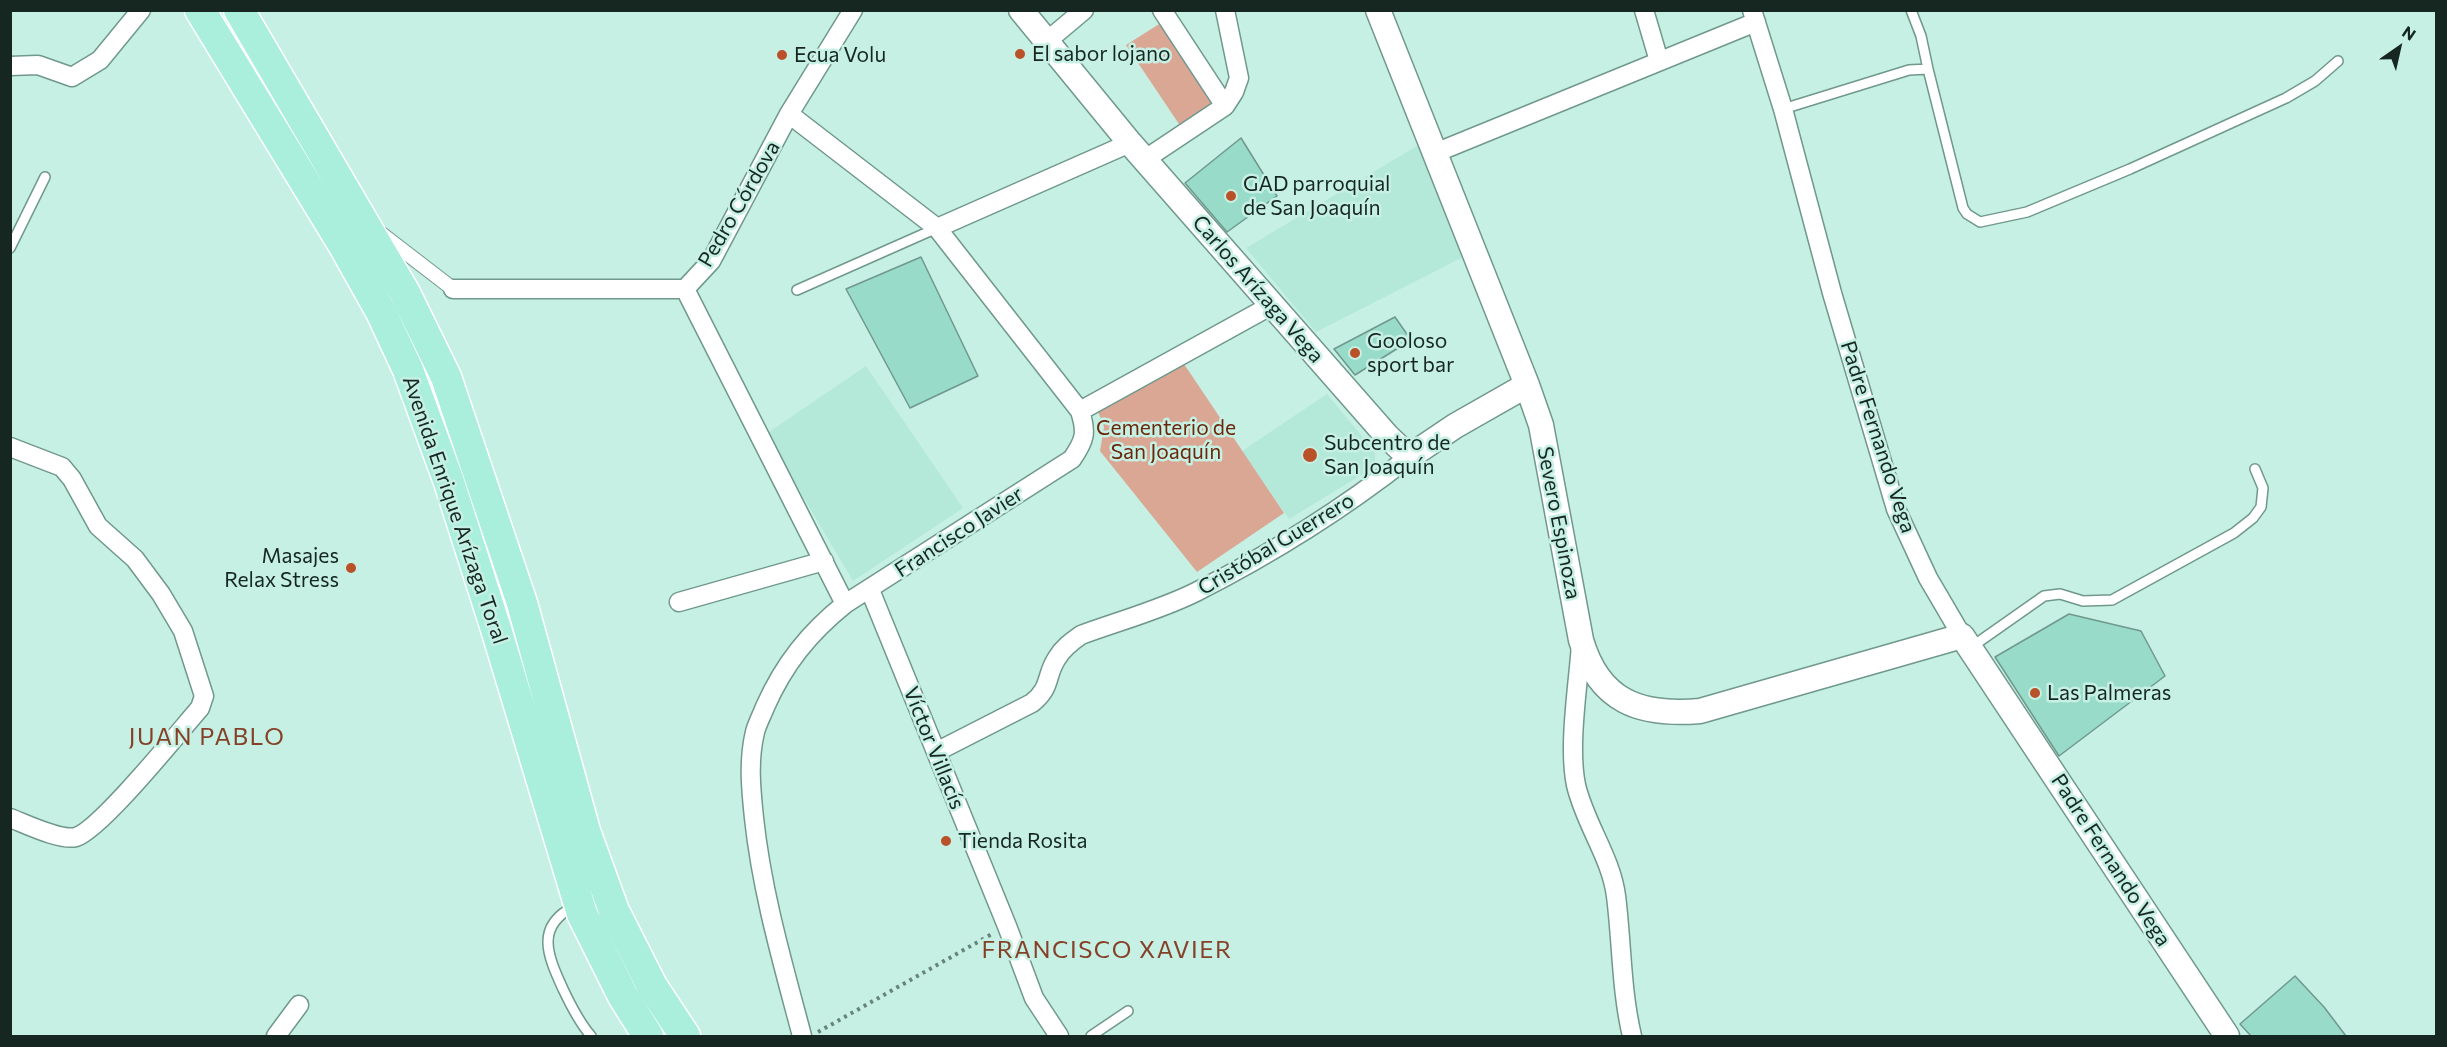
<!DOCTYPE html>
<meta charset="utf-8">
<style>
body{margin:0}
#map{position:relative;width:2447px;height:1047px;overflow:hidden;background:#c6f0e3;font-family:Commissioner,sans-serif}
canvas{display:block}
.frame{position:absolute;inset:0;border:12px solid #162722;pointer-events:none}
.north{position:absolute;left:2369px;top:18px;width:60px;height:60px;-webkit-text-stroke:4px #c6f0e3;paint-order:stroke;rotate:34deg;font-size:16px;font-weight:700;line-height:24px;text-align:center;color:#162722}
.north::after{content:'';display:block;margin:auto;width:21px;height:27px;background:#162722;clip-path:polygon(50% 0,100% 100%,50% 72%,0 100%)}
</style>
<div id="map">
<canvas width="2447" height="1047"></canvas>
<div class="frame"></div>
<div class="north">N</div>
</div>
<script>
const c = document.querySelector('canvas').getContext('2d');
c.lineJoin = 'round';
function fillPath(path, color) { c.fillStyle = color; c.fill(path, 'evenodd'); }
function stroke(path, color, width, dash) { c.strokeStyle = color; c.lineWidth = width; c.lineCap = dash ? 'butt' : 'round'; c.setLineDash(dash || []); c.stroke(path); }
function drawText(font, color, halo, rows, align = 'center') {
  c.font = font + ' Commissioner,sans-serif'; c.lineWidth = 5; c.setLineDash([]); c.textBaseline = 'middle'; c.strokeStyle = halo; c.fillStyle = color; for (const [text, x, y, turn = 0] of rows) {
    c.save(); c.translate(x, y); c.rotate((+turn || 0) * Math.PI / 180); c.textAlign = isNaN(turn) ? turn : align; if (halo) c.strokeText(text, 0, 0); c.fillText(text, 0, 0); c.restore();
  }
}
fillPath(new Path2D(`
 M1422,143L1467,255L1316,332L1246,248Z
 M866,366L963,508L853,581L766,434Z
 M1327,394L1375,452V461L1371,469L1289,519L1242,451Z`), '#b4e8d8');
fillPath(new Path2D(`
 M1164,21L1223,103L1185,133L1126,45Z
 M1184,364L1284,513L1197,572L1100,451L1104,427L1097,409Z`), '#daa795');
const building = new Path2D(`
 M1241,138L1277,196L1227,232L1185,183Z
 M921,257L978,376L910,408L846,289Z
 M1395,317L1411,340L1355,375L1334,349Z
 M2069,614L2141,631L2165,676L2059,756L1995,657Z
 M2295,976L2324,1007L2346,1036H2251L2240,1024Z`);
fillPath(building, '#97dbc8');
stroke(building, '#70988c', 1.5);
const service = new Path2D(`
 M1911,10L1921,36L1928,69
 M1783,109L1909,70L1928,69L1963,208L1967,214L1980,222L2027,212L2130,169L2286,98L2315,81L2338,61
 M10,248L45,177
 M797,290L937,228
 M1970,648L2044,596L2060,594L2083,601L2112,600L2234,533L2253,518L2261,507L2263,488L2255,469
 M575,906C534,926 548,956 563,989C571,1006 579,1022 591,1036
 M1091,1036L1128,1011`);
const pedestrian = new Path2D(`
 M379,232L453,289`);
const minor = new Path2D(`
 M1225,10L1239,78L1234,92L1225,106
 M1644,10L1659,61
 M1752,10L1783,109L1832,293L1896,509L1928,578L1962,636
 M1046,42L1084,10
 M10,66L38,65L72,77L100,60L141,10
 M789,114L937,228L1080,411C1087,433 1085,440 1072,459L845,604C809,633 784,664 765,707C762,715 757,724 755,732C748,761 751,789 754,818C762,893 783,964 802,1036
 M1435,153L1756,22
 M1144,160L1225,106L1162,10
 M937,228L1130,143
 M453,289H685L711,261L789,114L853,10
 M685,289L845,604
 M1080,411L1272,305
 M10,447L62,467L72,479L98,526L135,559L161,594L183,631L204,696L200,708C178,733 101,829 76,837C60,841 26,824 10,818
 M870,590L1007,926L1034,998L1059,1036
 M679,602L824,561
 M1581,645C1578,686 1568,747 1576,785C1585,824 1611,857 1616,896C1622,943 1621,990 1632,1036
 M936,752L1032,703C1052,687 1045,676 1057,658C1063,648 1071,642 1081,635C1119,621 1160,610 1196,592C1271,554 1343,509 1409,457
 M276,1036L299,1005`);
const tertiary = new Path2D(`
 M1021,10L1130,143L1387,436L1409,457L1455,426L1527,385
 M1378,10L1527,385L1541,425L1581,640C1599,702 1640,716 1700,711L1962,636L2227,1036`);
const primary = new Path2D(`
 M200,10L344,246L381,312L408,370L449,482L496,629L582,914L623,996L648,1036
 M239,10L405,293L446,377L522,603L585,831L614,911L652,986L685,1036`);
stroke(service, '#70988c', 12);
stroke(pedestrian, '#70988c', 16);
stroke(minor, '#70988c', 21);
stroke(tertiary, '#70988c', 27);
stroke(primary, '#fff', 33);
stroke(new Path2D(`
 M818,1032L992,934`), '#67837b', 4, [3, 4.5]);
stroke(service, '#fff', 9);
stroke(pedestrian, '#fff', 14);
stroke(minor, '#fff', 18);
stroke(tertiary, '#fff', 24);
stroke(primary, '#aaeedc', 30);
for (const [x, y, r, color] of [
 [1020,54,6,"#b95129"],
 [782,55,6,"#b95129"],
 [1231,196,6,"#b95129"],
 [1355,353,6,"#b95129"],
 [1310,455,8,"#b95129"],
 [351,568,6,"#b95129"],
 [2035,693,6,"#b95129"],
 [946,841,6,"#b95129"]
]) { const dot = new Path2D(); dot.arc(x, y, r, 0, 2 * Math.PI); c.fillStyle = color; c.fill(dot); stroke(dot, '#c6f0e3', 2); }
drawText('21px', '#162722', '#c6f0e3', [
 ["El sabor lojano",1032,54],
 ["Ecua Volu",794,55],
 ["GAD parroquial",1243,184],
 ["de San Joaquín",1243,208],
 ["Gooloso",1367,341],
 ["sport bar",1367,365],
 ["Subcentro de",1324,443],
 ["San Joaquín",1324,467],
 ["Masajes",339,556,"right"],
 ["Relax Stress",339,580,"right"],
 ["Las Palmeras",2047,693],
 ["Tienda Rosita",958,841]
], 'left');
drawText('21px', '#162722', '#c6f0e3', [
 ["Pedro Córdova",739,204,-60],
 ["Carlos Arízaga Vega",1258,289,49],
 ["Padre Fernando Vega",1878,437,72],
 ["Avenida Enrique Arízaga Toral",455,510,71],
 ["Severo Espinoza",1559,523,79],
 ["Francisco Javier",959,532,-33],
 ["Cristóbal Guerrero",1276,544,-31],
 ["Víctor Villacís",934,748,68],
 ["Padre Fernando Vega",2111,860,57]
]);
drawText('21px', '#6b270a', '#c6f0e3', [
 ["Cementerio de",1166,428],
 ["San Joaquín",1166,452]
]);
c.letterSpacing = '1.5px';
drawText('24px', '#854128', '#c6f0e3', [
 ["JUAN PABLO",207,737],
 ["FRANCISCO XAVIER",1107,950]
]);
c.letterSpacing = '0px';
</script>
